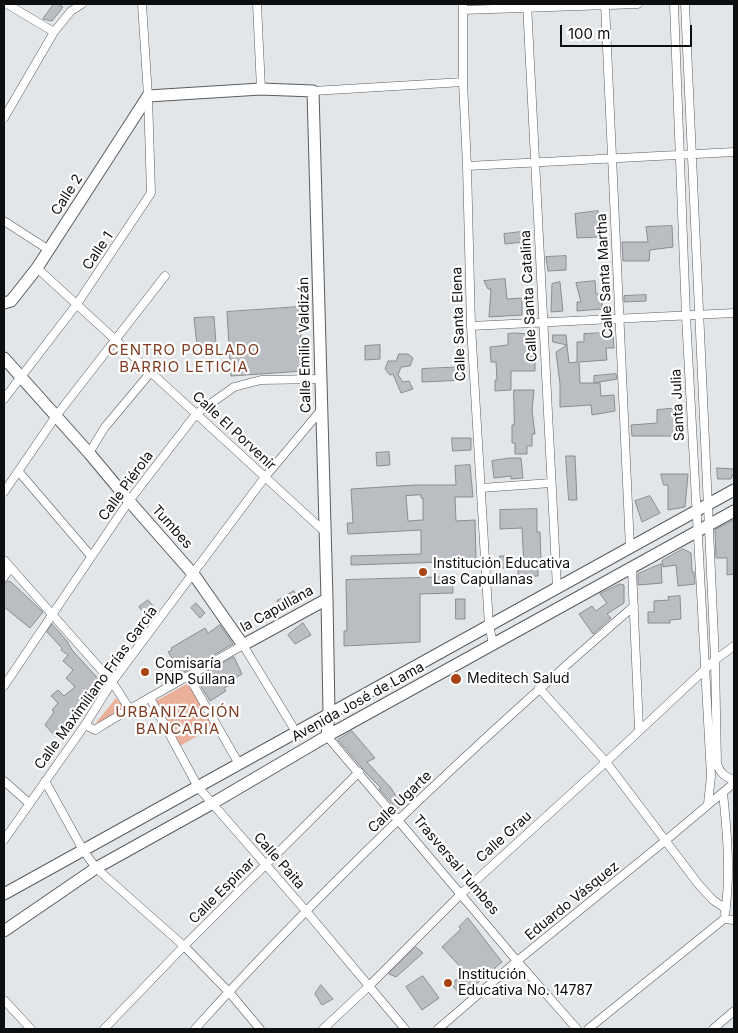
<!DOCTYPE html>
<meta charset="utf-8">
<style>
body{margin:0}
#map{position:relative;width:738px;height:1033px;overflow:hidden;background:#e2e6e9;font-family:Inter,sans-serif}
canvas{display:block}
.frame{position:absolute;inset:0;border:5px solid #0d0e0f;pointer-events:none}
.scale{position:absolute;left:560px;top:25px;width:132px;height:22px;box-sizing:border-box;border:2px solid #0d0e0f;border-top:0;padding-left:6px;font-size:15px;line-height:18px;white-space:nowrap;color:#0d0e0f;-webkit-text-stroke:4px #fff;paint-order:stroke}
</style>
<div id="map">
<canvas width="738" height="1033"></canvas>
<div class="frame"></div>
<div class="scale">100 m</div>
</div>
<script>
const c = document.querySelector('canvas').getContext('2d');
c.lineJoin = 'round';
function fillPath(path, color) { c.fillStyle = color; c.fill(path, 'evenodd'); }
function stroke(path, color, width, dash) { c.strokeStyle = color; c.lineWidth = width; c.lineCap = dash ? 'butt' : 'round'; c.setLineDash(dash || []); c.stroke(path); }
function drawText(font, color, halo, rows, align = 'center') {
  c.font = font + ' Inter,sans-serif'; c.lineWidth = 4.5; c.setLineDash([]); c.textBaseline = 'middle'; c.strokeStyle = halo; c.fillStyle = color; for (const [text, x, y, turn = 0] of rows) {
    c.save(); c.translate(x, y); c.rotate((+turn || 0) * Math.PI / 180); c.textAlign = isNaN(turn) ? turn : align; if (halo) c.strokeText(text, 0, 0); c.fillText(text, 0, 0); c.restore();
  }
}
fillPath(new Path2D(`
 M190,682L215,726L180,746L154,702Z
 M116,698L125,709L95,724Z`), '#eab09a');
const building = new Path2D(`
 M54,4H58L63,7L52,21L43,19Z
 M598,211V237L577,238L575,214Z
 M672,226L673,247L650,250L649,261H623L622,242H648L646,227Z
 M521,232L525,242L505,244L504,234Z
 M566,256V270L548,271L546,257Z
 M505,279L507,299L522,298V315L489,317L491,289H488L484,281Z
 M595,281L596,294H600L601,301H602V309L577,311V302H581L576,283Z
 M560,282L563,311L551,312L552,284Z
 M646,295V301L624,302V296Z
 M299,307L303,371L231,376L227,312Z
 M214,317L216,344L197,346L194,318Z
 M516,333L529,334V344H535V371H511V390L495,391V380H497L496,362H491L490,347L508,345V334Z
 M605,333V335L613,334L614,348H606L607,360L579,362L580,383H600L601,396L614,395L615,411L592,415L591,405L560,407V384L556,352L567,345L569,363L577,362V342H584V334Z
 M553,335H566L567,345L553,342Z
 M380,345V359L365,360V346Z
 M399,354H408L413,358L410,366L401,367L398,375L403,382L409,381L413,389L401,393L393,374L390,375L385,369L388,361H396Z
 M465,367V380L422,382V369Z
 M616,374L617,379L594,383V376Z
 M514,390H534L532,411L535,434H532V446H527V454H515V443H512V425H514Z
 M681,408L683,421H681L680,436H632L631,425L657,423V410Z
 M452,438H471V450L453,451Z
 M389,452L390,465L377,466L376,453Z
 M566,456H575L577,500H569Z
 M510,458H521L523,478L511,479V476L494,478L492,461Z
 M470,465L473,497H455L456,521L475,520L476,561L351,565V556L421,554V530L348,534L347,523H353L351,489L415,485H456L455,466ZM421,495V498H423V520L408,521L406,496Z
 M717,468L734,469V472L731,479H718Z
 M661,474H688L685,507L668,510V485H664Z
 M650,496L660,513L642,522L635,501Z
 M537,509V532H540L541,560H538V576L518,577V566H524L522,528L500,529V510Z
 M734,520V574L727,575V558H716L715,530Z
 M683,549L691,553L692,572H694L695,584L678,586L676,565L663,567L662,561Z
 M500,556H510V568H500Z
 M661,564L662,583L638,585V574Z
 M452,577L453,593L420,594V642L344,646V631H347L346,580Z
 M8,581L11,582L43,612L30,628L4,607V584Z
 M620,584L624,585V603L607,614L611,618L593,634L579,614L592,606L596,611L607,603L600,594Z
 M294,591L300,601L282,611L277,601Z
 M680,596L681,619L670,620V623H648V612H654V601L669,600L668,597Z
 M456,599H465V619H456Z
 M148,600L156,609L147,617L139,607Z
 M196,603L205,613L200,618L191,608Z
 M303,623L311,635L295,644L288,635Z
 M52,624L67,641L72,650L102,683L91,693L92,694L79,710L80,711L56,737L45,725L54,712L52,710L58,703L51,696L58,690L64,696L75,687L66,678L73,670L63,661L68,655L61,650L62,648L47,632Z
 M220,625L233,644L182,673L168,652L172,650L171,648L205,628L208,633Z
 M234,657L242,674L232,680L234,683L224,688L226,691L210,701L196,678Z
 M352,731L375,758L367,762L391,788L396,796L404,803L397,809L379,789L381,788L367,774L338,740Z
 M468,918L502,962L462,996L451,984L465,972L442,947L461,929L459,927Z
 M416,947L423,953L396,977L389,974Z
 M423,976L439,998L422,1010L406,987Z
 M321,985L333,999L322,1005L315,994Z`);
fillPath(building, '#babdc1');
stroke(building, '#898c90', 1);
const street = new Path2D(`
 M7,4L54,32
 M257,4L261,89
 M463,4V82L467,166L471,326L489,626L493,643
 M527,4L557,588
 M605,4L630,548
 M674,4L686,316L711,776L708,804
 M685,4L715,660L717,764C720,773 725,777 734,780
 M463,10L638,4
 M313,91L463,82
 M4,118L54,32L71,11L82,4
 M467,166L734,152
 M4,221L49,250
 M37,268L325,532
 M471,326L734,313
 M4,399L77,304L151,193L148,96L142,4
 M89,453L105,427L151,372
 M19,472L91,556
 M481,488L551,483
 M4,492L56,416L165,276
 M4,560L112,682L129,708
 M632,569L639,729
 M4,577L10,568
 M189,677L239,764
 M4,686L129,501L196,414L234,387L261,380L321,379
 M539,688L606,762L699,885L713,900L726,909
 M150,698L198,787L306,911L405,1029
 M85,725L95,730C143,700 193,674 243,645L296,732
 M327,736L517,961L577,1029
 M4,781L29,803
 M45,781L83,850L96,868L184,946L229,992L260,1029
 M723,793C727,831 731,875 725,913
 M4,840L85,725L112,682L265,477L322,409
 M4,1000L31,1029
 M104,1029L184,946L359,772
 M195,1029C331,878 480,739 634,606
 M323,1029L368,987L461,894L606,762L715,660L734,646
 M438,1029L517,961L665,841L734,783
 M588,1029L724,919L734,920
 M713,1029L734,1011`);
const secondary = new Path2D(`
 M4,303L11,301L37,268L148,96L261,89L313,91L327,599L329,714L327,736
 M4,358L89,453L129,501L194,575L243,645L327,599
 M4,894L734,490
 M4,931L96,868L213,803L327,736L734,511`);
stroke(street, '#5a5d60', 9);
stroke(secondary, '#5a5d60', 13);
stroke(street, '#fff', 8);
stroke(secondary, '#fff', 11);
for (const [x, y, r, color] of [
 [423,572,5,"#a74314"],
 [145,672,5,"#a74314"],
 [456,679,6,"#a74314"],
 [448,983,5,"#a74314"]
]) { const dot = new Path2D(); dot.arc(x, y, r, 0, 2 * Math.PI); c.fillStyle = color; c.fill(dot); stroke(dot, '#fff', 2); }
drawText('14px', '#0d0e0f', '#fff', [
 ["Calle 2",67,195,-57],
 ["Calle 1",98,251,-56],
 ["Calle Santa Martha",605,276,-93],
 ["Calle Santa Catalina",529,296,-93],
 ["Calle Santa Elena",459,324,-92],
 ["Calle Emilio Valdizán",305,345,-91],
 ["Santa Julia",678,405,-93],
 ["Calle El Porvenir",234,431,43],
 ["Calle Piérola",126,486,-54],
 ["Tumbes",172,527,48],
 ["la Capullana",277,609,-29],
 ["Calle Maximiliano Frías García",96,688,-54],
 ["Avenida José de Lama",358,702,-29],
 ["Calle Ugarte",400,802,-44],
 ["Calle Grau",504,837,-42],
 ["Calle Paita",279,861,49],
 ["Trasversal Tumbes",456,865,50],
 ["Calle Espinar",222,891,-45],
 ["Eduardo Vásquez",572,901,-39]
]);
drawText('14px', '#0d0e0f', '#fff', [
 ["Institución Educativa",433,564],
 ["Las Capullanas",433,580],
 ["Comisaría",155,664],
 ["PNP Sullana",155,680],
 ["Meditech Salud",467,679],
 ["Institución",458,975],
 ["Educativa No. 14787",458,991]
], 'left');
c.letterSpacing = '1px';
drawText('15px', '#803d23', '#fff', [
 ["CENTRO POBLADO",184,350],
 ["BARRIO LETICIA",184,367],
 ["URBANIZACIÓN",178,712],
 ["BANCARIA",178,729]
]);
c.letterSpacing = '0px';
</script>
